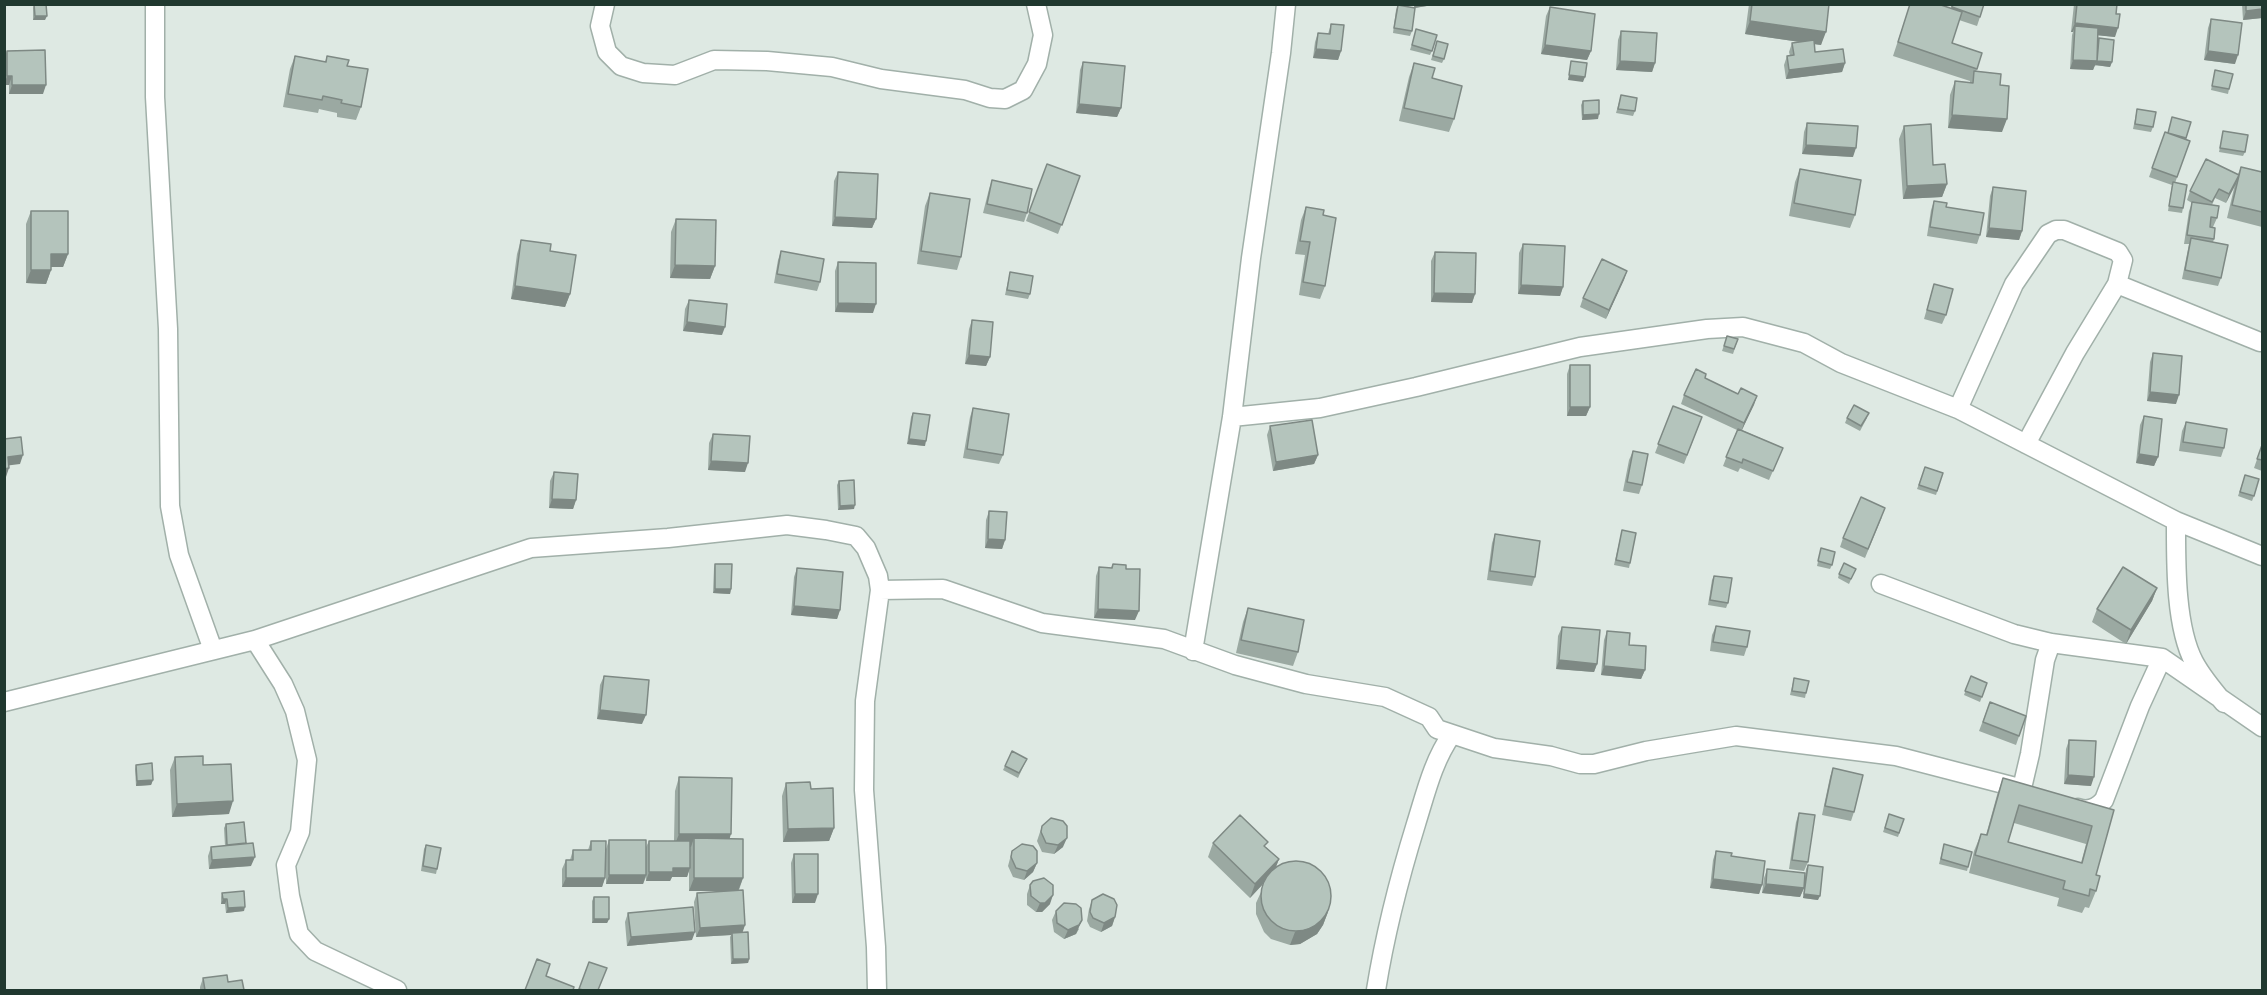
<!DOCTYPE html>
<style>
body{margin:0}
#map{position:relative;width:2267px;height:995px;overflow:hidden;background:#dee9e3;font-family:Raleway,sans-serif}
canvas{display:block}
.frame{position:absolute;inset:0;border:6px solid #20382f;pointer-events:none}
</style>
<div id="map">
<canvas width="2267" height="995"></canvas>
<div class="frame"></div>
</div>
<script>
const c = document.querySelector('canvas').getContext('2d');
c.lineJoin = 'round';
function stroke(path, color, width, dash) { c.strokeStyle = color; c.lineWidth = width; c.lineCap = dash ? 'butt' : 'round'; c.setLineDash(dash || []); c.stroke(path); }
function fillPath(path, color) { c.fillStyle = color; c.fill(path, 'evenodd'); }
const minor = new Path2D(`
 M155,4V97L168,329L170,506L179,555L213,650
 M605,4L600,26L607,52L621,66L643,73L675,75L714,60L767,61L832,67L881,79L965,90L990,98L1005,99L1023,90L1037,64L1043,35L1036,4
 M2117,284L2260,342
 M1958,409L2014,284L2048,234L2056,230H2064L2118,252L2123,260L2117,284L2075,353L2026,444
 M1232,417L1320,408L1416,387L1580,347L1707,329L1743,327L1804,343L1841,363L1958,409L2176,521C2176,562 2175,626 2194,662C2202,677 2213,690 2224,703
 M2176,521L2262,556
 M1881,584L2014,634L2051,643L2162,658L2262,727
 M255,640L283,684L295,711L307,760L300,832L286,865L290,896L299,934L315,951L397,990
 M1193,651L1232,417L1251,258L1281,53L1286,4
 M4,702L255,640L531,548L668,538L787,525L826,530L856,536L866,548L878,576L880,590L943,589L1042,623L1164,639L1235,665L1306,684L1385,697L1429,717L1437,729L1494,748L1551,756L1580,764H1594L1646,751L1736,736L1896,756L2023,789
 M2022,788L2030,754L2045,660L2051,643
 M2078,808C2088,812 2097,808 2104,800L2140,706L2162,658
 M877,990L876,947L864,790L865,701L880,590
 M1376,990C1385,934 1399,879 1416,824C1426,792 1433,761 1452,734`);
stroke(minor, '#a1b0a9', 21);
stroke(minor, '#fff', 18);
fillPath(new Path2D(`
 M34,4H46L45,20H33V8Z
 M1414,4H1439L1415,8L1412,31L1410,36L1393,33L1396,10L1398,5L1414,8Z
 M1749,4H1829L1821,45L1814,44L1815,52L1845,63L1842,72L1786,79L1784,65L1787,56H1790L1789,52L1792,43L1800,42L1745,34Z
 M1910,4H1945L1944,7L1951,9L1952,4L1980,17L1977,26L1959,20L1952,43L1982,53L1976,72L2000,85L2002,132L1948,128L1950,95L1955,81L1970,83V81L1893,56Z
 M2074,4H2117L2115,37L2098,35V44L2099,38L2112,62L2110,67L2095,65V64L2093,70L2070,69L2072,35L2073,32H2071Z
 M2242,4H2262V18L2243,20Z
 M1550,7L1591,51L1587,60L1541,54L1546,16Z
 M2211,19L2235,64L2204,60L2208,28Z
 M1331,24L1341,51L1338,60L1313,58L1315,42L1318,33L1328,34Z
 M1621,31L1655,63L1652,72L1616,70L1618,40Z
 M1415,34L1432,51L1430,55L1410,50Z
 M1437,41L1444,59L1442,63L1431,60Z
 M7,51L43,94H9V85H4V58Z
 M295,56L325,62L327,56L347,66L361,107L356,120L337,117V113L319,109L318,113L283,107L290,69Z
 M1083,62L1121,108L1117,117L1076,113L1080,70Z
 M1414,63L1432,78L1454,119L1449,132L1399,121L1409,77Z
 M2215,70L2229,89L2228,94L2211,90Z
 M1621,95L1635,111L1633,116L1616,113Z
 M1583,101L1598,119L1582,120L1581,105Z
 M2137,109L2153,127L2151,132L2133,129Z
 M2191,122L2186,139L2190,141L2175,183L2183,208L2182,213L2168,211L2172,185L2149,177L2165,132L2167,133Z
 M1807,123L1853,157L1802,154L1804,132Z
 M1904,126L1947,184L1942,197L1903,199L1899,139Z
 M2223,131L2245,152L2243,156L2219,152Z
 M1047,164L1080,176L1058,234L1026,221Z
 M2241,167L2262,172V227L2227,218L2235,184L2226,203L2215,198L2212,205L2217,218L2213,227L2214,239L2213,242L2221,278L2218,286L2182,279L2189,244H2184L2189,211L2192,203L2187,200L2190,191L2238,174Z
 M1800,169L1855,215L1850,228L1789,216L1795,182Z
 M838,172L876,219L872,228L832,226L834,181Z
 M992,180L1027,213L1024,222L983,213L989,189Z
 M1993,187L2022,231L2019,240L1986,237L1990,196Z
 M930,193L961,257L957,270L917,264L925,206Z
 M1934,201L1946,207L1980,235L1977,244L1927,236L1931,210Z
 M1306,207L1323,215L1325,286L1320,299L1299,295L1305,255L1295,254L1301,220Z
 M31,211L68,254L63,267H51V270L46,284L26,283V224Z
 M676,219L715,266L710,279L670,278L671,232Z
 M521,240L570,294L565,307L511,299L517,254Z
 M1523,244L1563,287L1560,296L1518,294L1519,253Z
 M781,251L820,282L817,291L774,283L778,260Z
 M1435,252L1475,294L1472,303L1431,302V261Z
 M838,262L873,313L835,312V271Z
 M1627,271L1606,319L1580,307L1583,298Z
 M1010,272L1030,294L1028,299L1005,295Z
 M1934,284L1946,315L1942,324L1924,319Z
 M689,300L722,335L683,331L685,309Z
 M972,320L990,357L986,366L965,364L969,329Z
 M1727,336L1738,339L1733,354L1722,351Z
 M2153,353L2176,404L2147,401L2150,362Z
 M1570,365L1590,407L1586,416H1567V374Z
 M1705,378L1738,394L1757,396L1742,430L1783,448L1769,480L1740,468L1738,472L1723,466L1737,430L1681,404L1684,395Z
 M1673,406L1702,417L1684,464L1655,453Z
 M973,408L1003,455L999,464L963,458L970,417Z
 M913,413L925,446L907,444L911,417Z
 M2144,416L2158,457L2154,466L2136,463L2140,425Z
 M1847,418H1867L1860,431L1845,423Z
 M2186,422L2224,448L2221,457L2179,451L2182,431Z
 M1270,426L1318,455L1314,464L1273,471L1267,435Z
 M713,434L745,472L708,470L709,443Z
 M2262,445V471L2254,468Z
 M1633,451L1642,485L1639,494L1623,491L1629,460Z
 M1925,467L1943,473L1936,495L1917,489Z
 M554,472L576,500L573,509L549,508L550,481Z
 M2245,475L2254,496L2252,501L2238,496Z
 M839,481L854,509L838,510L837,485Z
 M989,511L1005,540L1002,549L985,548L986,520Z
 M1882,517L1865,558L1840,547L1843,538Z
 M1622,530L1630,563L1629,568L1614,565Z
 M1495,534L1535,577L1532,586L1487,580L1492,543Z
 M1821,548L1832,565L1830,569L1817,566Z
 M715,564L731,589L730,594L713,593L714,568Z
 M1113,564L1126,569L1135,620L1094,618L1096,576L1099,567L1111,568Z
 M797,568L840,610L837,619L791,615L794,577Z
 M1854,573L1849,584L1838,578L1839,574Z
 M1714,576L1728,603L1726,608L1708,605L1712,580Z
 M2157,588L2152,601L2126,644L2092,622L2097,609Z
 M1248,608L1298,652L1293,666L1236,653L1243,622Z
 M1716,626L1747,647L1744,656L1710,651L1712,635Z
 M1562,627L1597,664L1594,672L1556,669L1558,636Z
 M1607,631L1629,645L1645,670L1641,679L1601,675L1604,640Z
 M604,676L642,724L597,719L600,685Z
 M1971,676L1987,683L1980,702L1964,695Z
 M1794,678L1806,693L1805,698L1790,695Z
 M1990,702L2026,716L2016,745L1979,731Z
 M2069,740L2091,786L2064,784L2066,749Z
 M175,757L203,765L229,814L172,817L170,770Z
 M1025,763L1018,778L1003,770L1005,766Z
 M136,765L153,780L151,785L136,786L135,769Z
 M1833,768L1854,812L1851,821L1822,815L1830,777Z
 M679,777L730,838L743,878L739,890L745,925L742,932L749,959L748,963L731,964L730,937L731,935L696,937L694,902L697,893L725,891H689V870L687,877H672L670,881H646V877L643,884H606V849L609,840L646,847L649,841H674L675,791Z
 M2003,778L2114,810L2096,875V891L2089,908L2085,907L2082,913L2057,906L2059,898L1969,873L1974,851L1981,834L1986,835L1997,795ZM2014,823L2086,844L2081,863L2008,842Z
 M786,783L811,789L834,828L829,841L783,842L782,796Z
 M1799,813L1808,862L1804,871L1789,869L1796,822Z
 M1889,814L1904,819L1898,837L1883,832Z
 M226,824L246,843L251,866L209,869L208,856L211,847L225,846L224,828Z
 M1042,826L1063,847L1054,854L1042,852L1037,841Z
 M591,841L605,878L602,887H562V869L566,860H570L573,850H588Z
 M1213,843L1266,847L1279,859L1275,869L1328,912L1323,925L1317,934L1300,944L1290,945L1271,939L1264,932L1256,914V903L1266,881L1250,898L1208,857Z
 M1944,844L1968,867L1967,871L1939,864Z
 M426,845L437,869L436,874L421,871L424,849Z
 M1012,851L1037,863L1033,872L1024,880L1013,877L1008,866Z
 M1716,851L1731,856L1762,885L1759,894L1710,888L1713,860Z
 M794,854L815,903H792L791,863Z
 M1808,865L1818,900L1803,898L1806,869Z
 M1767,869L1804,888L1800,897L1762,893L1764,878Z
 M1030,885L1050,904L1042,912H1036L1027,905V894Z
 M222,893L244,911L226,913L225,904H221V897Z
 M594,897L609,919L607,923H592V901Z
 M1092,900L1115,917L1112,926L1101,932L1090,927L1087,921L1089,909Z
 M1056,911L1079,929L1076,934L1064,939L1054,932L1052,920Z
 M628,913L692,940L627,946L625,922Z
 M203,978L228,982L244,990H200V987Z`), '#9ba9a2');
fillPath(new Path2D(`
 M77,4H115L77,6Z
 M1415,4H1439L1414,8Z
 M2262,9V18L2243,20L2246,11Z
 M35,16H47L45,20H33Z
 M1750,21L1826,32L1821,45L1745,34Z
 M2075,23L2118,28L2115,37L2074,33L2075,26L2073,32H2071Z
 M1545,45L1591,51L1587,60L1541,54Z
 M1316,49L1341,51L1338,60L1313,58Z
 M2208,51L2238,55L2235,64L2204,60Z
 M2073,60L2097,61L2093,70L2070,69Z
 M1620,61L1655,63L1652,72L1616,70Z
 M2097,61L2112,62L2110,67L2095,65Z
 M1845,63L1842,72L1786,79L1789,70Z
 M1569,75L1585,77L1583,82L1568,80Z
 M7,76H12L9,85H4Z
 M12,85H46L43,94H9Z
 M1079,104L1121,108L1117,117L1076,113Z
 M1599,114L1598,119L1582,120L1583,115Z
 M1952,115L2007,119L2002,132L1948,128Z
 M1806,145L1856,148L1853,157L1802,154Z
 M2239,175L2236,184L2226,203L2229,194Z
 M1947,184L1942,197L1903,199L1907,186Z
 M835,217L876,219L872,228L832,226Z
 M1989,228L2022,231L2019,240L1986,237Z
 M51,254H68L63,267H46Z
 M675,265L715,266L710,279L670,278Z
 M31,270H51L46,284L26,283Z
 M1627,271L1624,280L1606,319L1609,310Z
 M1521,285L1563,287L1560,296L1518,294Z
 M515,286L570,294L565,307L511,299Z
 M1434,293L1475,294L1472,303L1431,302Z
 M838,303L876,304L873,313L835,312Z
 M687,322L725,327L722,335L683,331Z
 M969,355L990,357L986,366L965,364Z
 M2150,392L2179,395L2176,404L2147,401Z
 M1757,396L1754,405L1741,432L1744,423Z
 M1570,407H1590L1586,416H1567Z
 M909,439L926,441L925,446L907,444Z
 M2139,454L2158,457L2154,466L2136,463Z
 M23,455L20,464L4,466L8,457Z
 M1318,455L1314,464L1273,471L1276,462Z
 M711,461L748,463L745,472L708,470Z
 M9,468L6,477H4V469Z
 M552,499L576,500L573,509L549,508Z
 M855,505L854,509L838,510L840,506Z
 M988,539L1005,540L1002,549L985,548Z
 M2157,588L2152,601L2126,644L2131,630Z
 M715,589H731L730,594L713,593Z
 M794,606L840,610L837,619L791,615Z
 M1098,609L1139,611L1135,620L1094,618Z
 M1559,660L1597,664L1594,672L1556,669Z
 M1604,666L1645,670L1641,679L1601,675Z
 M600,710L646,715L642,724L597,719Z
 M2068,775L2094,777L2091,786L2064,784Z
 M153,780L151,785L136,786L137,781Z
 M233,801L229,814L172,817L177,804Z
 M834,828L829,841L783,842L788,829Z
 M679,834H731L727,847L694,838L691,847H674Z
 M1067,838L1063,847L1054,854L1058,845Z
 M255,857L251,866L209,869L212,860Z
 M1279,859L1274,872L1250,898L1255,884Z
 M1037,863L1033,872L1024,880L1027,871Z
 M673,868H690L687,877H672L670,881H646L649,872Z
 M609,875H646L643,884H606Z
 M566,878H605L602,887H562Z
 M694,878H743L738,891H689Z
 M1713,879L1762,885L1759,894L1710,888Z
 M1766,884L1804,888L1800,897L1762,893Z
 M795,894H818L815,903H792Z
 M1804,894L1820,896L1818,900L1803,898Z
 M1053,895L1050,904L1042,912H1036L1040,903Z
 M223,899H227L225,904H221Z
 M245,907L244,911L226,913L228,908Z
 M1328,912L1323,925L1317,934L1300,944L1290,945L1295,932Z
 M1115,917L1112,926L1101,932L1104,923Z
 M594,919H609L607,923H592Z
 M1082,920L1076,934L1064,939L1068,930Z
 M745,925L742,934L732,933L731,935L696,937L700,928Z
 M695,932L692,940L627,946L631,937Z
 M733,959H749L748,963L731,964Z`), '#7e8984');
const building = new Path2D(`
 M34,4H46L47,16H35Z
 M1752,4H1829L1826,32L1750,21Z
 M1910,4H1938L1962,12L1952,43L1982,53L1977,69L1898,42Z
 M1952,4H1984L1980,17L1952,7Z
 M2077,4H2117L2116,14H2120L2118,28L2075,23Z
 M2246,4H2262V9L2246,11Z
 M1398,5L1415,8L1412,31L1394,28Z
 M1550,7L1595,14L1591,51L1545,45Z
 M2211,19L2242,23L2238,55L2208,51Z
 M1331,24L1344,25L1341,51L1316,49L1318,33L1330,34Z
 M2075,26L2098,28L2097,61L2073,60Z
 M1416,29L1437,35L1432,51L1412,45Z
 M1621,31L1657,33L1655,63L1620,61Z
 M2099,38L2114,40L2112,62L2097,61Z
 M1814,40L1815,52L1843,49L1845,63L1789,70L1787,56L1794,55L1792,43Z
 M1437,41L1448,44L1444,59L1433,56Z
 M45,50L46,85H12V76H7V51Z
 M295,56L326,62L327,56L349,60L347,66L368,69L361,107L341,103L342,100L323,96L322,100L288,94Z
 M1571,61L1587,63L1585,77L1569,75Z
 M1083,62L1125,66L1121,108L1079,104Z
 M1414,63L1435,68L1432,78L1462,86L1454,119L1404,108Z
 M2215,70L2233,74L2229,89L2212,86Z
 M1974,71L2001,74L2000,85L2009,86L2007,119L1952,115L1955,81L1973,83Z
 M1621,95L1637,98L1635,111L1618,109Z
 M1599,100V114L1583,115V101Z
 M2137,109L2156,112L2153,127L2135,124Z
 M2172,117L2191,122L2186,138L2168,133Z
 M1807,123L1858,126L1856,148L1806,145Z
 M1931,124L1933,165L1945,164L1947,184L1907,186L1904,126Z
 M2223,131L2248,135L2245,152L2220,148Z
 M2165,132L2190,141L2177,177L2152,168Z
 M2206,159L2239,175L2229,194L2219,189L2212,202L2190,191Z
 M1047,164L1080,176L1062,225L1029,212Z
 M2241,167L2262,172V212L2232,205Z
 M1800,169L1861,180L1855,215L1794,203Z
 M838,172L878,174L876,219L835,217Z
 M992,180L1032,189L1027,213L987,204Z
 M2173,182L2187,185L2183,208L2169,206Z
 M1993,187L2026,191L2022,231L1989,228Z
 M930,193L970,199L961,257L921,251Z
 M1934,201L1947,203L1946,207L1984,213L1980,235L1930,227Z
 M2192,202L2219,206L2217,218L2211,217L2210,227L2215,228L2214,239L2187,235Z
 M1306,207L1324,210L1323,215L1336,218L1325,286L1303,282L1310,242L1300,241Z
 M31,211H68V254H51V270H31Z
 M676,219L716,220L715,266L675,265Z
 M2191,238L2228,245L2221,278L2185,270Z
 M521,240L551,244L550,251L576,255L570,294L515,286Z
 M1523,244L1565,246L1563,287L1521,285Z
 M781,251L824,259L820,282L777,274Z
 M1435,252L1476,253L1475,294L1434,293Z
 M1602,259L1627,271L1609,310L1583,298Z
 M838,262L876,263V304L838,303Z
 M1010,272L1033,276L1030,294L1007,290Z
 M1934,284L1953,289L1946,315L1927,310Z
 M689,300L727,304L725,327L687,322Z
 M972,320L993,322L990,357L969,355Z
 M1727,336L1738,339L1734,349L1724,346Z
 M2153,353L2182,356L2179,395L2150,392Z
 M1570,365H1590V407H1570Z
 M1696,369L1706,374L1705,378L1738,394L1741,388L1757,396L1744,423L1684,395Z
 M1854,405L1869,413L1861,426L1847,418Z
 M1673,406L1702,417L1687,455L1658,444Z
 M973,408L1009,414L1003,455L967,449Z
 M913,413L930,415L926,441L909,439Z
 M2144,416L2162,419L2158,457L2139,454Z
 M1312,420L1318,455L1276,462L1270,426Z
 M2186,422L2227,429L2224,448L2183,442Z
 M1738,429L1783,448L1773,471L1743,459L1742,463L1726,457Z
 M713,434L750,436L748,463L711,461Z
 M21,437L23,455L8,457L9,468L4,469V439Z
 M2262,445V460L2257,459Z
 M1633,451L1648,454L1642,485L1627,482Z
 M1925,467L1943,473L1937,491L1919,485Z
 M554,472L578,474L576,500L552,499Z
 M2245,475L2259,479L2254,496L2240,492Z
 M854,480L855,505L840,506L839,481Z
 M1861,497L1885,508L1868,549L1843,538Z
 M989,511L1007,512L1005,540L988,539Z
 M1622,530L1636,533L1630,563L1616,560Z
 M1495,534L1540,541L1535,577L1490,571Z
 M1821,548L1835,552L1832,565L1818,561Z
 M1844,563L1856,569L1851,579L1839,574Z
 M715,564H732L731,589H715Z
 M1113,564L1126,565V569H1140L1139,611L1098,609L1099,567L1112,568Z
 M2123,567L2157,588L2131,630L2097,609Z
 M797,568L843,572L840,610L794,606Z
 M1714,576L1732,578L1728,603L1710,600Z
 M1248,608L1304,620L1298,652L1241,640Z
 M1716,626L1750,631L1747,647L1713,642Z
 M1562,627L1600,630L1597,664L1559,660Z
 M1607,631L1630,633L1629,645L1646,646L1645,670L1604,666Z
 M604,676L649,680L646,715L600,710Z
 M1971,676L1987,683L1982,697L1965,691Z
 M1794,678L1809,681L1806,693L1792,691Z
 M1990,702L2026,716L2019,736L1983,722Z
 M2069,740L2096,741L2094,777L2068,775Z
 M1012,751L1027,759L1019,773L1005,766Z
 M203,756V765L231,764L233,801L177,804L175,757Z
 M152,763L153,780L137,781L136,765Z
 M1833,768L1863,775L1854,812L1825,806Z
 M679,777L732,778L731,834H679Z
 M2003,778L2114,810L2096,875L2100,876L2096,891L2090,889L2089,896L2063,889L2065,881L1975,855L1981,834L1987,835ZM2019,805L2092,826L2082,863L2008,842Z
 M810,782L811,789L833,788L834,828L788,829L786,783Z
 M1799,813L1815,815L1808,862L1792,860Z
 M1889,814L1904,819L1899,833L1885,828Z
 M1240,815L1268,842L1264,846L1279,859L1255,884L1213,843Z
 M1051,818L1063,821L1067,826V838L1058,845L1046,843L1041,832L1042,826Z
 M244,822L246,843L227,845L226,824Z
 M694,838L743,839V878H694Z
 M609,840H646V875H609Z
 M591,841H606L605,878H566V860H573V850H591Z
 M649,841H690V868H673V872H649Z
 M253,843L255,857L212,860L211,847Z
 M1022,844L1033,846L1037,851V863L1027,871L1016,868L1011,857L1012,851Z
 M1944,844L1972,852L1968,867L1941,859Z
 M426,845L441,848L437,869L423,866Z
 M1716,851L1732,853L1731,856L1765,861L1762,885L1713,879Z
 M794,854H818V894H795Z
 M1261 896a35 35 0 1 1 70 0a35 35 0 1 1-70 0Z
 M1808,865L1823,867L1820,896L1804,894Z
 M1767,869L1805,873L1804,888L1766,884Z
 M1044,878L1053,885V895L1045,903H1040L1031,896L1030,885L1033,881Z
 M743,890L745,925L700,928L697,893Z
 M244,891L245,907L228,908L227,899H223L222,893Z
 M1103,894L1114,899L1117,905L1115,917L1104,923L1093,918L1090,912L1092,900Z
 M594,897H609V919H594Z
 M1064,903L1076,904L1081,908L1082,920L1079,925L1068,930L1057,923L1056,911Z
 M693,907L695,932L631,937L628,913Z
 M748,932L749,959H733L732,933Z
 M537,959L550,964L546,976L574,987L573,990H525Z
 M589,962L607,968L598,990H583L579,989Z
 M227,975L228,982L242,980L244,990H205L203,978Z`);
fillPath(building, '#b4c4bc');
stroke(building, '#7e8984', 1.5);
</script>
